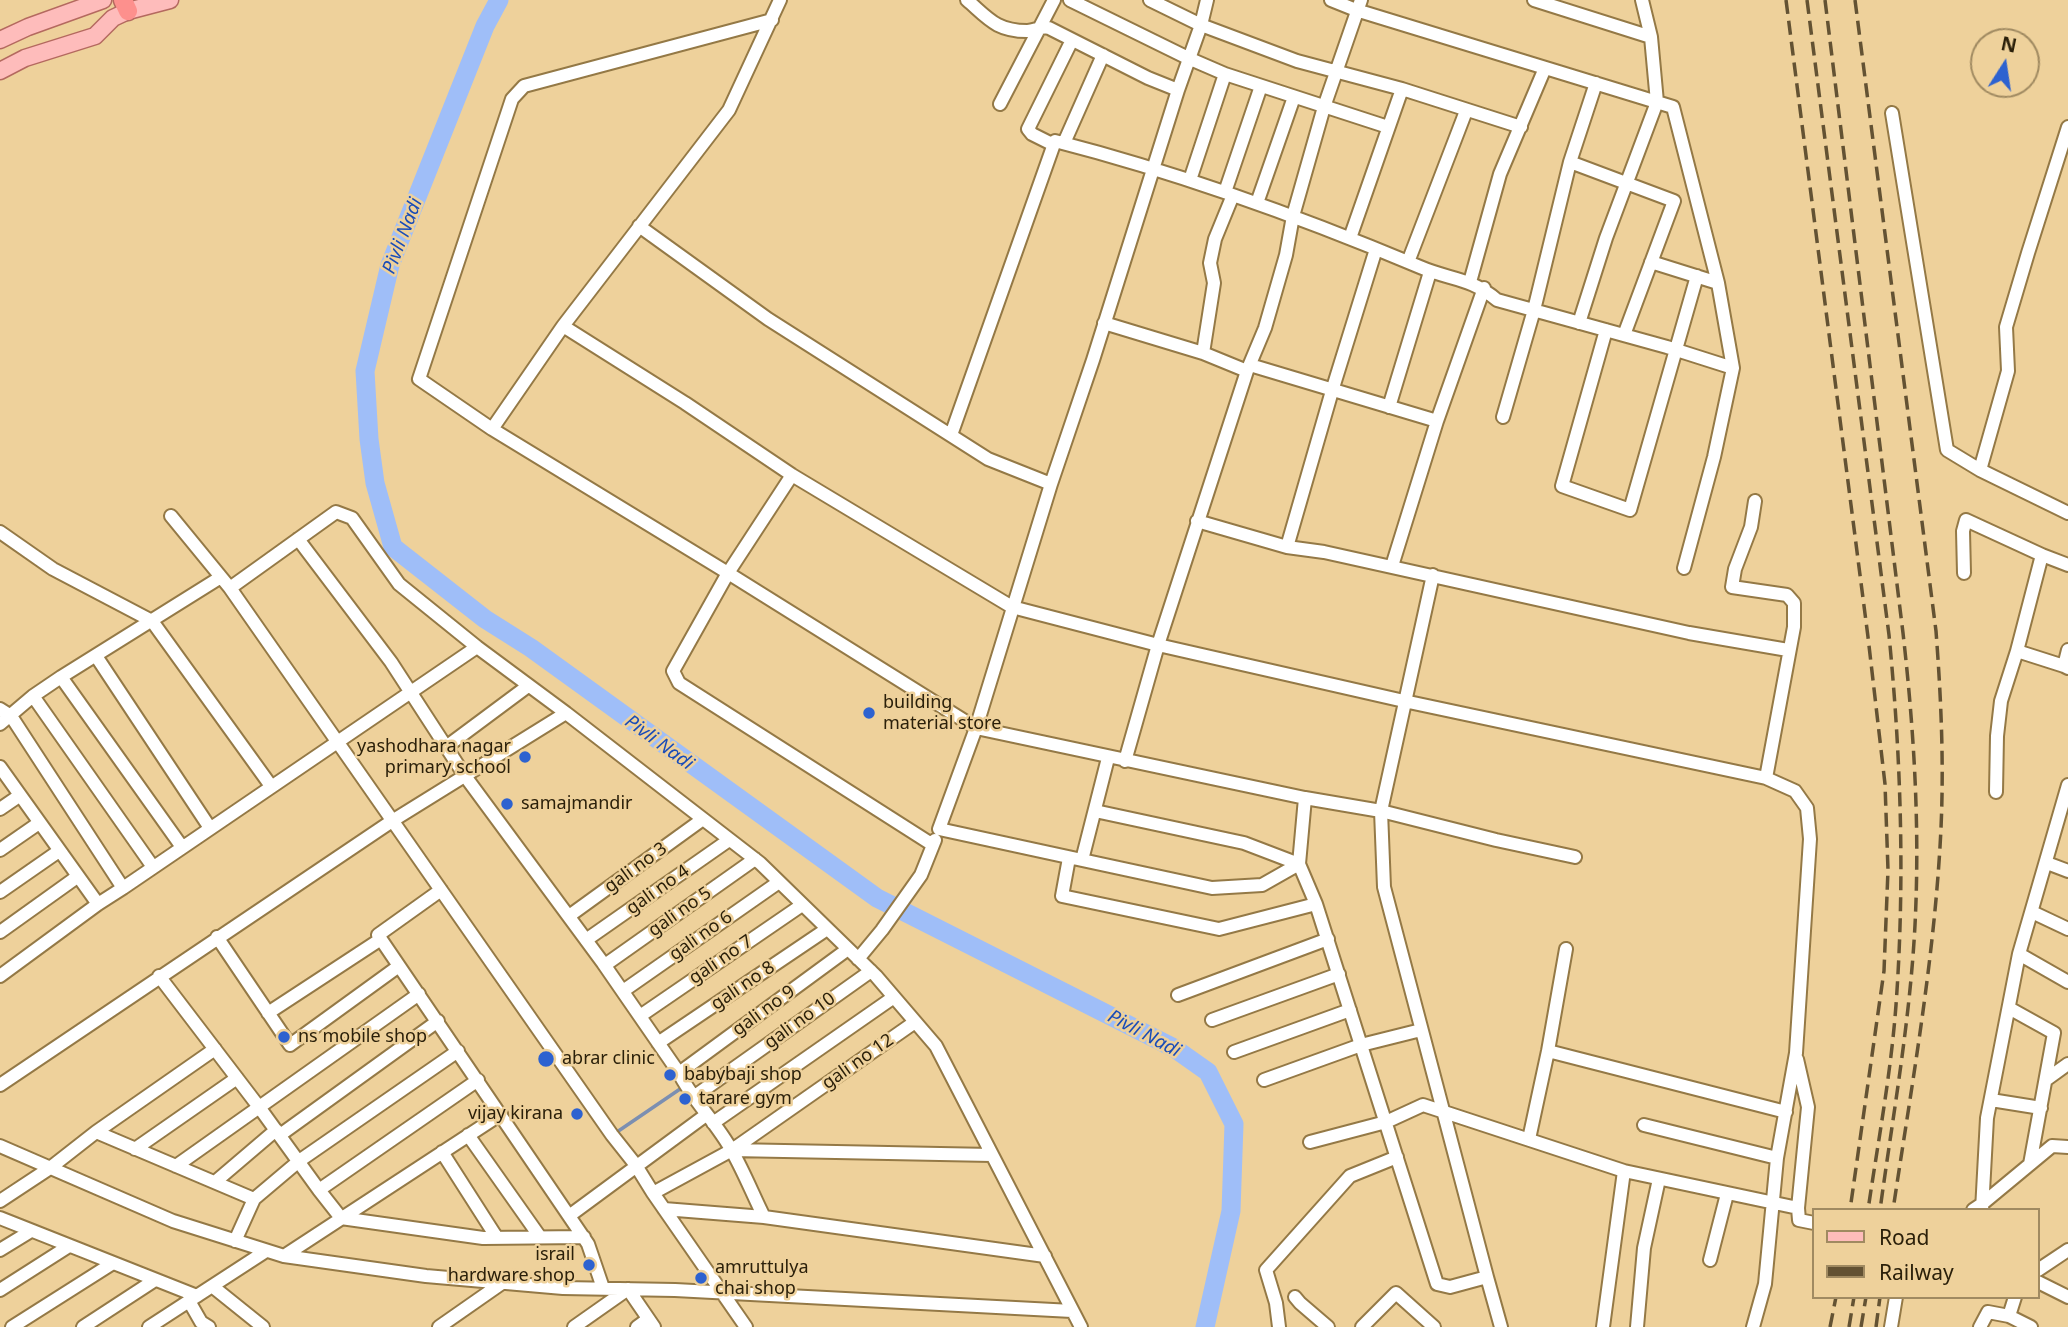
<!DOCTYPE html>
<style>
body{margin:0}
#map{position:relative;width:2068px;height:1327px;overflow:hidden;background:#eed19b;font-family:"Noto Sans",sans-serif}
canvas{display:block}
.legend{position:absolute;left:1812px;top:1208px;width:228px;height:91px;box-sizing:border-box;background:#eed19b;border:2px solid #a08a61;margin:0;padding:9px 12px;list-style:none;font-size:21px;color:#2b200a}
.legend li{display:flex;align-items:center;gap:14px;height:35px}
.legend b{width:35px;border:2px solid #a08a61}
.north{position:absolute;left:1970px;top:28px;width:70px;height:70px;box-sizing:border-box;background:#eed19b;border:2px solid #a08a61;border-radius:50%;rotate:12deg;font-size:19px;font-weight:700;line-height:28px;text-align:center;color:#2b200a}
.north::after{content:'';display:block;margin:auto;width:24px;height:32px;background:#2d62d0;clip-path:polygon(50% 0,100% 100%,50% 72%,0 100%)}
</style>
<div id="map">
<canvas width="2068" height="1327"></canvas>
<ul class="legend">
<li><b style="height:9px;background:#febcbb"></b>Road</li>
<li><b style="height:9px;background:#635233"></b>Railway</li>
</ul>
<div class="north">N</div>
</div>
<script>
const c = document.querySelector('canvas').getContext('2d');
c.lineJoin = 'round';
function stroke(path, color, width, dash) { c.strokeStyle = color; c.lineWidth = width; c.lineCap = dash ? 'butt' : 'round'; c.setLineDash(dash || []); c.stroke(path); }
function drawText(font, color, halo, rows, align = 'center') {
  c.font = font + ' "Noto Sans",sans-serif'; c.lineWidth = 5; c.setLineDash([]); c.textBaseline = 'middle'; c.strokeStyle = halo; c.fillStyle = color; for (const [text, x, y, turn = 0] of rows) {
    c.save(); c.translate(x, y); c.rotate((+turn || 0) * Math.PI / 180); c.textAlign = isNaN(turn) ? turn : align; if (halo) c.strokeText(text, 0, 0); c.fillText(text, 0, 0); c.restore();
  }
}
stroke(new Path2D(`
 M614,1134L683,1087`), '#7c8fb1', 3.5);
stroke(new Path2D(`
 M499,0L485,26L390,265L365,371L369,439L375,483L393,547L485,619L531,648L877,898L1174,1048L1208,1072L1234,1124L1231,1211L1205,1327`), '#9fbef8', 19);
const minor = new Path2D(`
 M780,0L729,110L563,326L685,403L792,475L1012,607L1158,645L1404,701L1766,778L1795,791L1807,808L1810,839L1796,1053L1777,1158L1765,1284L1753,1327
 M967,0C988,18 996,31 1027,31C1035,31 1040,26 1049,28L1148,78L1178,90L1093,360L1051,484L976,728L939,829L1082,860L1108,758
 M1070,0L1188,58L1225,74L1388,127
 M1150,0L1201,25L1297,61L1402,89L1521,127
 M1331,0L1356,10L1673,107L1718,283L1733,368
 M1534,0L1651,37L1657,102L1606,238L1579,323
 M1642,0L1651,37
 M772,20L524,86L512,99L419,379L492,429L728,573L976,728L1305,798L1381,811L1496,840L1575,857
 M1178,90L1201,25L1207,0
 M1000,104L1054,0
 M1892,113L1947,450L1980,470L2068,513
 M1064,143L1103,55
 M1054,145L1032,134L1028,129L1072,40
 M1570,162L1674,201L1624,335
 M1190,180L1225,74
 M1225,192L1261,86
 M1257,203L1294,97
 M639,226L768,319L988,459L1051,484
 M1350,238L1402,89
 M1408,262L1466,111
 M1651,262L1718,283
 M1470,282L1500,174L1545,68
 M1104,323L1203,353L1214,283L1210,263L1215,239L1233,195
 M1606,330L1562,486L1630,510L1697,276
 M1203,353L1247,371L1265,328L1286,255L1293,216L1324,107L1361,0
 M1250,365L1437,421L1484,288
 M1389,407L1430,272
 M1503,417L1534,310L1570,162L1596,83
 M492,429L563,326
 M951,435L1055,141C1180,173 1301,217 1420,267C1450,280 1470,277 1497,300L1667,347L1733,368L1714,457L1684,568
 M1980,470L2008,371L2006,327L2028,253L2068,127
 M792,475L728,573L673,671L679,683L933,845
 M1755,501L1751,527L1735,569L1732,587L1787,595L1794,603V627L1766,778
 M171,516L230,588L612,1135L635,1164L653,1193L746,1327
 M1197,521L1287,547L1324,552L1689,633L1788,650
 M0,532L53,569L152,621L271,786
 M298,539L391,662L465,776L603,963L679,1073C693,1101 717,1123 732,1151C744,1172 753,1195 764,1217L664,1209
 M1287,547L1332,391L1376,249
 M1392,566L1437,421
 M1964,573L1963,531L1966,520L2042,555
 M1433,575L1381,811L1384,887L1487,1277
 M230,588L336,512L352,518L399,584L477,647L566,713
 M2068,650L2064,666L2068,668
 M96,656L210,828
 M2064,666L2017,651L2042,555L2068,565
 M61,677L182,847
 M33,696L153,867
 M0,709L11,716L123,888
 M0,724L33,696L61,677L221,577
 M446,747L528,686
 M1125,761L1158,645L1247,371
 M0,767L98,904
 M1996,792L1997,736L2001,701L2017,651
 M1305,798L1299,864L1316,904
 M0,809L19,796
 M1095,811L1244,843L1299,864
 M0,850L39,823
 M1069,858L1062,896L1219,929L1316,904L1437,1284L1450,1287L1487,1277L1501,1327
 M1082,860L1212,888L1262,885L1299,864
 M2047,863L2068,871
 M441,890L378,935L588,1244L603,1288
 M0,892L59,851
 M2032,912L2068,929
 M569,916L703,819
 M0,932L77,877
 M217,937L290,1045L399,966
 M586,940L729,840
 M2019,954L2068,982
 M858,959L882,930L921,875L935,840
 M605,965L755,859
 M0,976L98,904L123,888L477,647
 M159,976L259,1107L319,1190L341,1218L483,1238L584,1237
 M623,991L779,882
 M1178,995L1328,939
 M2009,1008L2054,1033L2030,1164
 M268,1013L381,939
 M640,1016L802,905
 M1212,1020L1339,974
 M658,1043L827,929
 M1548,1051L1786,1112
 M1234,1052L1350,1010
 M1797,1059L1808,1107L1798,1208L1799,1220L1814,1223
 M679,1073L848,949
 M2047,1079L2068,1064
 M1264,1080L1361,1045L1421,1030
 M0,1085L392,821L566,713L760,863L876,976L936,1046L1081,1327
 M695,1096L871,971
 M1991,1100L2041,1108
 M713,1123L894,997
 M1644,1125L1777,1158
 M96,1132L215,1049
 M280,1135L438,1021
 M468,1135L540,1237
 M1529,1139L1548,1051L1566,949
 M1310,1142L1386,1122L1423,1105L1624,1171L1798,1208
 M0,1146L173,1221L284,1256L426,1276L563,1288L675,1290L1072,1311
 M135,1149L237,1078
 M732,1150L992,1155
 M442,1152L497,1238
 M176,1166L419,994
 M215,1182L276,1130
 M319,1190L478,1080
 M653,1193L732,1150L915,1022
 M254,1199L299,1161L458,1051
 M0,1201L50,1168L96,1132L254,1199L235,1241
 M1973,1210L1982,1204L2052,1146L2068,1147
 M1982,1210L1987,1118L2019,954L2068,785
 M569,1216L706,1115
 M764,1217L1045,1256
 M0,1218L197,1296
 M0,1250L31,1231
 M284,1256L501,1114
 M1710,1260L1727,1194
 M2038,1270L2068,1250
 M2038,1282L2068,1297
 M212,1286L263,1327
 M0,1290L69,1246
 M1295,1297L1300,1303L1328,1327
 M2015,1297L2009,1316L2031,1327
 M189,1301L201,1322L209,1327
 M12,1327L113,1263
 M83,1327L155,1280
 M149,1327L266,1251
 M439,1327L502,1283
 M574,1327L628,1289L654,1327
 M637,1327L648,1319
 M1279,1327L1276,1303L1266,1270L1350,1176L1397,1157
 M1362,1327L1396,1293L1434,1327
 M1603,1327L1624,1171
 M1637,1327L1644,1248L1659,1179
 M1891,1327L1896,1297
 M1980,1327L1988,1312L2009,1316`);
const major = new Path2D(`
 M0,40L28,27L103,0
 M0,71L25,58L95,36L113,18L128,11L170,0`);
const highway = new Path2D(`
 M123,0L128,11`);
stroke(minor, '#947946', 16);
stroke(major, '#b4695f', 19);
stroke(highway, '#b4695f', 21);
stroke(minor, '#fff', 12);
stroke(major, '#febcbb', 16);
stroke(highway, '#fd908d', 18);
stroke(new Path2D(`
 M1786,0L1868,637L1885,784L1888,870L1884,971L1850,1210
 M1807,0L1889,635C1901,758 1905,881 1896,1005C1891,1073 1878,1142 1868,1210
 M1825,0L1903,633C1914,730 1920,827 1915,925C1910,1021 1893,1115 1880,1210
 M1855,0L1936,631C1941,697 1944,762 1941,828C1935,956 1912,1083 1893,1210
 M1830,1327L1836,1297
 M1849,1327L1854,1297
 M1861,1327L1866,1297
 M1876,1327L1880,1297`), '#635233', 3.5, [14, 7]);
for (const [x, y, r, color] of [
 [869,713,7,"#2d62d0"],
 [525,757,7,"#2d62d0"],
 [507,804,7,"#2d62d0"],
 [284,1037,7,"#2d62d0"],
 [546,1059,9,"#2d62d0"],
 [670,1075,7,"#2d62d0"],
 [685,1099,7,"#2d62d0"],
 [577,1114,7,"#2d62d0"],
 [589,1265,7,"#2d62d0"],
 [701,1278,7,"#2d62d0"]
]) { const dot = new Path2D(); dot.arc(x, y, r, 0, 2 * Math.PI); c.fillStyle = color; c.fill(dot); stroke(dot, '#eed19b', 2.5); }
drawText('18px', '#2b200a', '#eed19b', [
 ["building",883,703],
 ["material store",883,724],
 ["yashodhara nagar",511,747,"right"],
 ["primary school",511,768,"right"],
 ["samajmandir",521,804],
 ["ns mobile shop",298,1037],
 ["abrar clinic",562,1059],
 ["babybaji shop",684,1075],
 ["tarare gym",699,1099],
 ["vijay kirana",563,1114,"right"],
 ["israil",575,1255,"right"],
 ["hardware shop",575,1276,"right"],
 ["amruttulya",715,1268],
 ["chai shop",715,1289]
], 'left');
drawText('18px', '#2b200a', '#eed19b', [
 ["gali no 3",636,868,-36],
 ["gali no 4",658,890,-35],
 ["gali no 5",680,912,-35],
 ["gali no 6",701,936,-35],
 ["gali no 7",721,960,-34],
 ["gali no 8",743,986,-34],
 ["gali no 9",764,1011,-36],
 ["gali no 10",800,1021,-36],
 ["gali no 12",858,1062,-35]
]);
drawText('italic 19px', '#194cb8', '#eed19b', [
 ["Pivli Nadi",403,236,-69],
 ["Pivli Nadi",659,743,36],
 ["Pivli Nadi",1144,1034,28]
]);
</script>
